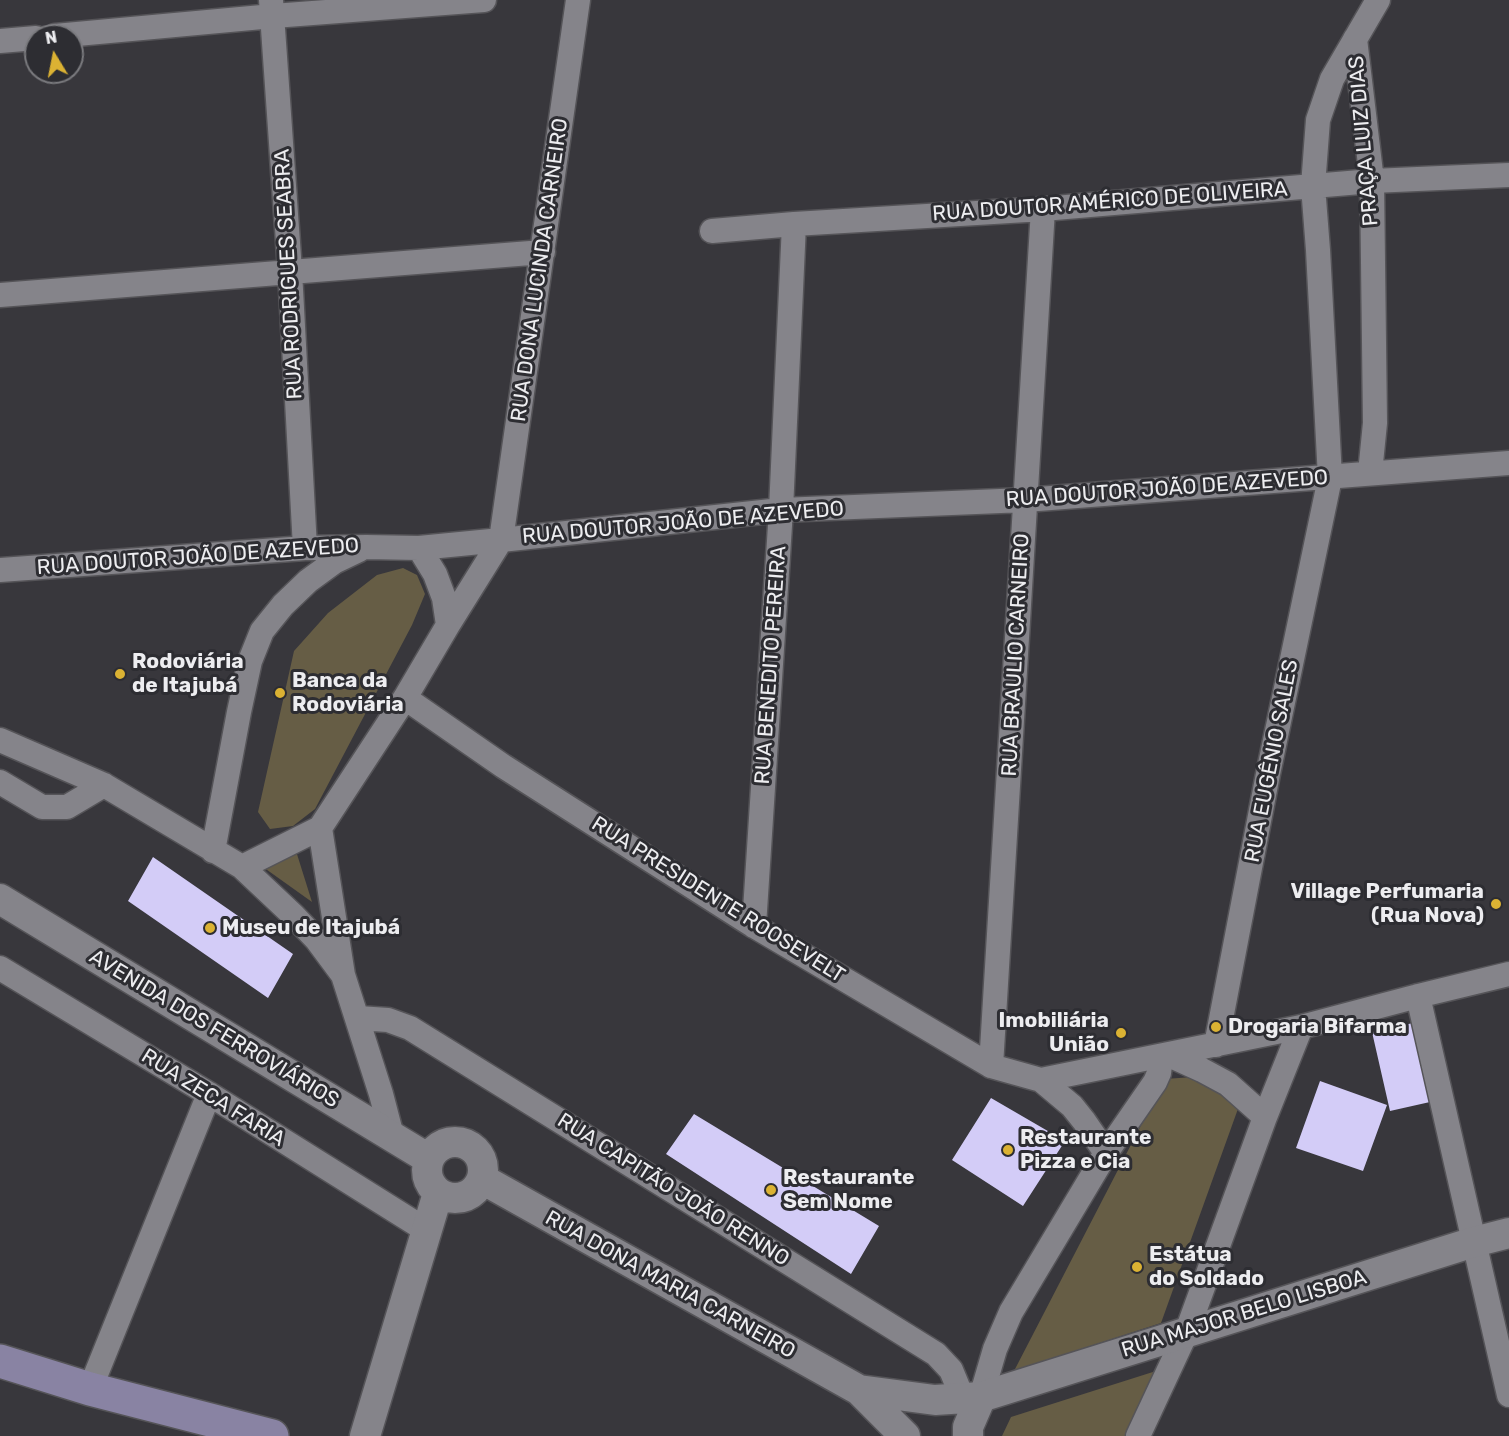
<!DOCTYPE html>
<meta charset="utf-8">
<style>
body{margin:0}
#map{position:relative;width:1509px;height:1436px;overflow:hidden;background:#38373c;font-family:Rubik,sans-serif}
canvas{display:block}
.north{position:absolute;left:24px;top:24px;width:60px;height:60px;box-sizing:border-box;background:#2d2d32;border:2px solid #7a7a7e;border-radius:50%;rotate:350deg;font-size:16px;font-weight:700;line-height:24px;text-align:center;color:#ededf0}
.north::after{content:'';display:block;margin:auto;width:21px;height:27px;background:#dbb233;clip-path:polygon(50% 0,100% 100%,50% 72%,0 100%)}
</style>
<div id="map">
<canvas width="1509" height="1436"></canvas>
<div class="north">N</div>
</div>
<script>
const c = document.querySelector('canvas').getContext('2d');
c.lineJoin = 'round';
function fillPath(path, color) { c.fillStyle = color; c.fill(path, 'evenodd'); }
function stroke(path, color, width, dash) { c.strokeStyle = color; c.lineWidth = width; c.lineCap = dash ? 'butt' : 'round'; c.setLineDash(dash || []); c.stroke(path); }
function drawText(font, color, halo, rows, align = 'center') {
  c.font = font + ' Rubik,sans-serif'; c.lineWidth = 6; c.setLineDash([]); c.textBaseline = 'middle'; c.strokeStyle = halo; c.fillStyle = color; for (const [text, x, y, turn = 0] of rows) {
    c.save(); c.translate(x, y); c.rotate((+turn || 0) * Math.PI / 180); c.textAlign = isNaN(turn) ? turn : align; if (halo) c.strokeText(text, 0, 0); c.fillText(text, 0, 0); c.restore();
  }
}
fillPath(new Path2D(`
 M403,568L417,575L425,594L412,625L315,809L293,826L270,829L258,812L294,651L328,613L377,575Z
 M296,851L312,902L263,867Z
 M1207,1076L1239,1106L1161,1323L1014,1371L1165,1079Z
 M1156,1371L1128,1436H1002L1011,1417Z`), '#665d45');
fillPath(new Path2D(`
 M153,857L293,954L268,998L128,901Z
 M1413,1023L1430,1102L1390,1111L1372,1032Z
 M1320,1081L1387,1105L1363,1171L1296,1148Z
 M991,1098L1065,1141L1023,1206L952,1160Z
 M694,1114L879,1226L851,1274L666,1154Z`), '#d3ccf7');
const minor = new Path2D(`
 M271,0L290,271L305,548
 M55,36L273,16L484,0
 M1355,39L1372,181L1375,423L1370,473
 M0,41L36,38
 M712,231L794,224L1043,209L1372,181L1509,175
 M0,295L543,252
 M419,548L435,574L444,598L448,625
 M0,570L305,548L366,547L419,548L501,540L781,510L1025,500L1509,463
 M405,698L503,766L754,926L991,1066L1041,1080L1072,1106L1084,1121L1106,1153
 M0,740L104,785L242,867L294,916L317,940L343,975
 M0,782L42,807H67L104,785
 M320,828L343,975L381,1094L392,1136
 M213,851L239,712L250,661L262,631L283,605L308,581L334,562L359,550
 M242,867L320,828L405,698L448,625L501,540L578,0
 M754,926L781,510L794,224
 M0,968L209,1094L426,1230
 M1418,996L1509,1395
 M358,1018L388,1020L410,1028L936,1354L951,1370L963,1399
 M1216,1045L1268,774L1330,478L1318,250L1313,186L1318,120L1332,79L1378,0
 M1169,1055L1202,1070L1228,1084L1265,1117
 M991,1066L1043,209
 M1041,1080L1301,1027L1418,996L1509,974
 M90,1389L209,1094
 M981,1397L995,1349L1011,1312L1106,1153L1155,1082L1159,1073L1161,1056
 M1138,1436L1187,1331L1265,1117L1301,1027`);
const tertiary = new Path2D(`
 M0,899L429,1159
 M427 1170a28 28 0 1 1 56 0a28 28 0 1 1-56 0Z
 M482,1179L859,1390L905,1436
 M859,1390L935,1400L981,1397L1474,1242L1509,1233
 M365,1436L438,1193
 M968,1436V1427L981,1397`);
const secondary = new Path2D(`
 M0,1361L90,1389L272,1436`);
stroke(minor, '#555458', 27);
stroke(tertiary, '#555458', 33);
stroke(secondary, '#555458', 36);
stroke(minor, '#85848a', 24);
stroke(tertiary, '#85848a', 30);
stroke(secondary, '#8983a3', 33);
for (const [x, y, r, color] of [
 [120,674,6,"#dbb233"],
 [280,693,6,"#dbb233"],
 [1496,904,6,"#dbb233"],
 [210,928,6,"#dbb233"],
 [1216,1027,6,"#dbb233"],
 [1121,1033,6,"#dbb233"],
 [1008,1150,6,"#dbb233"],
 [771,1190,6,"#dbb233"],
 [1137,1267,6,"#dbb233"]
]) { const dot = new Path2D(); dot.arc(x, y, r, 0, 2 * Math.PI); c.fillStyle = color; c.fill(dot); stroke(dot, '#2d2d32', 2); }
drawText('21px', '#ededf0', '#2d2d32', [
 ["PRAÇA LUIZ DIAS",1364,141,-95],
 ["RUA DOUTOR AMÉRICO DE OLIVEIRA",1110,202,-4],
 ["RUA DONA LUCINDA CARNEIRO",540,270,-82],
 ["RUA RODRIGUES SEABRA",289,274,-93],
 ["RUA DOUTOR JOÃO DE AZEVEDO",1167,489,-4],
 ["RUA DOUTOR JOÃO DE AZEVEDO",683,523,-5],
 ["RUA DOUTOR JOÃO DE AZEVEDO",198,557,-4],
 ["RUA BRAULIO CARNEIRO",1016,655,-87],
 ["RUA BENEDITO PEREIRA",771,665,-86],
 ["RUA EUGÊNIO SALES",1272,761,-79],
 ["RUA PRESIDENTE ROOSEVELT",718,900,32],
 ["AVENIDA DOS FERROVIÁRIOS",214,1029,31],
 ["RUA ZECA FARIA",213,1098,32],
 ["RUA CAPITÃO JOÃO RENNO",673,1190,32],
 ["RUA DONA MARIA CARNEIRO",670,1285,29],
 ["RUA MAJOR BELO LISBOA",1244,1314,-17]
]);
drawText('bold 21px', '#ededf0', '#2d2d32', [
 ["Rodoviária",132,662],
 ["de Itajubá",132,686],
 ["Banca da",292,681],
 ["Rodoviária",292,705],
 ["Village Perfumaria",1484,892,"right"],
 ["(Rua Nova)",1484,916,"right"],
 ["Museu de Itajubá",222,928],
 ["Imobiliária",1109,1021,"right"],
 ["União",1109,1045,"right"],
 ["Drogaria Bifarma",1228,1027],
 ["Restaurante",1020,1138],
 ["Pizza e Cia",1020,1162],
 ["Restaurante",783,1178],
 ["Sem Nome",783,1202],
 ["Estátua",1149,1255],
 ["do Soldado",1149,1279]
], 'left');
</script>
